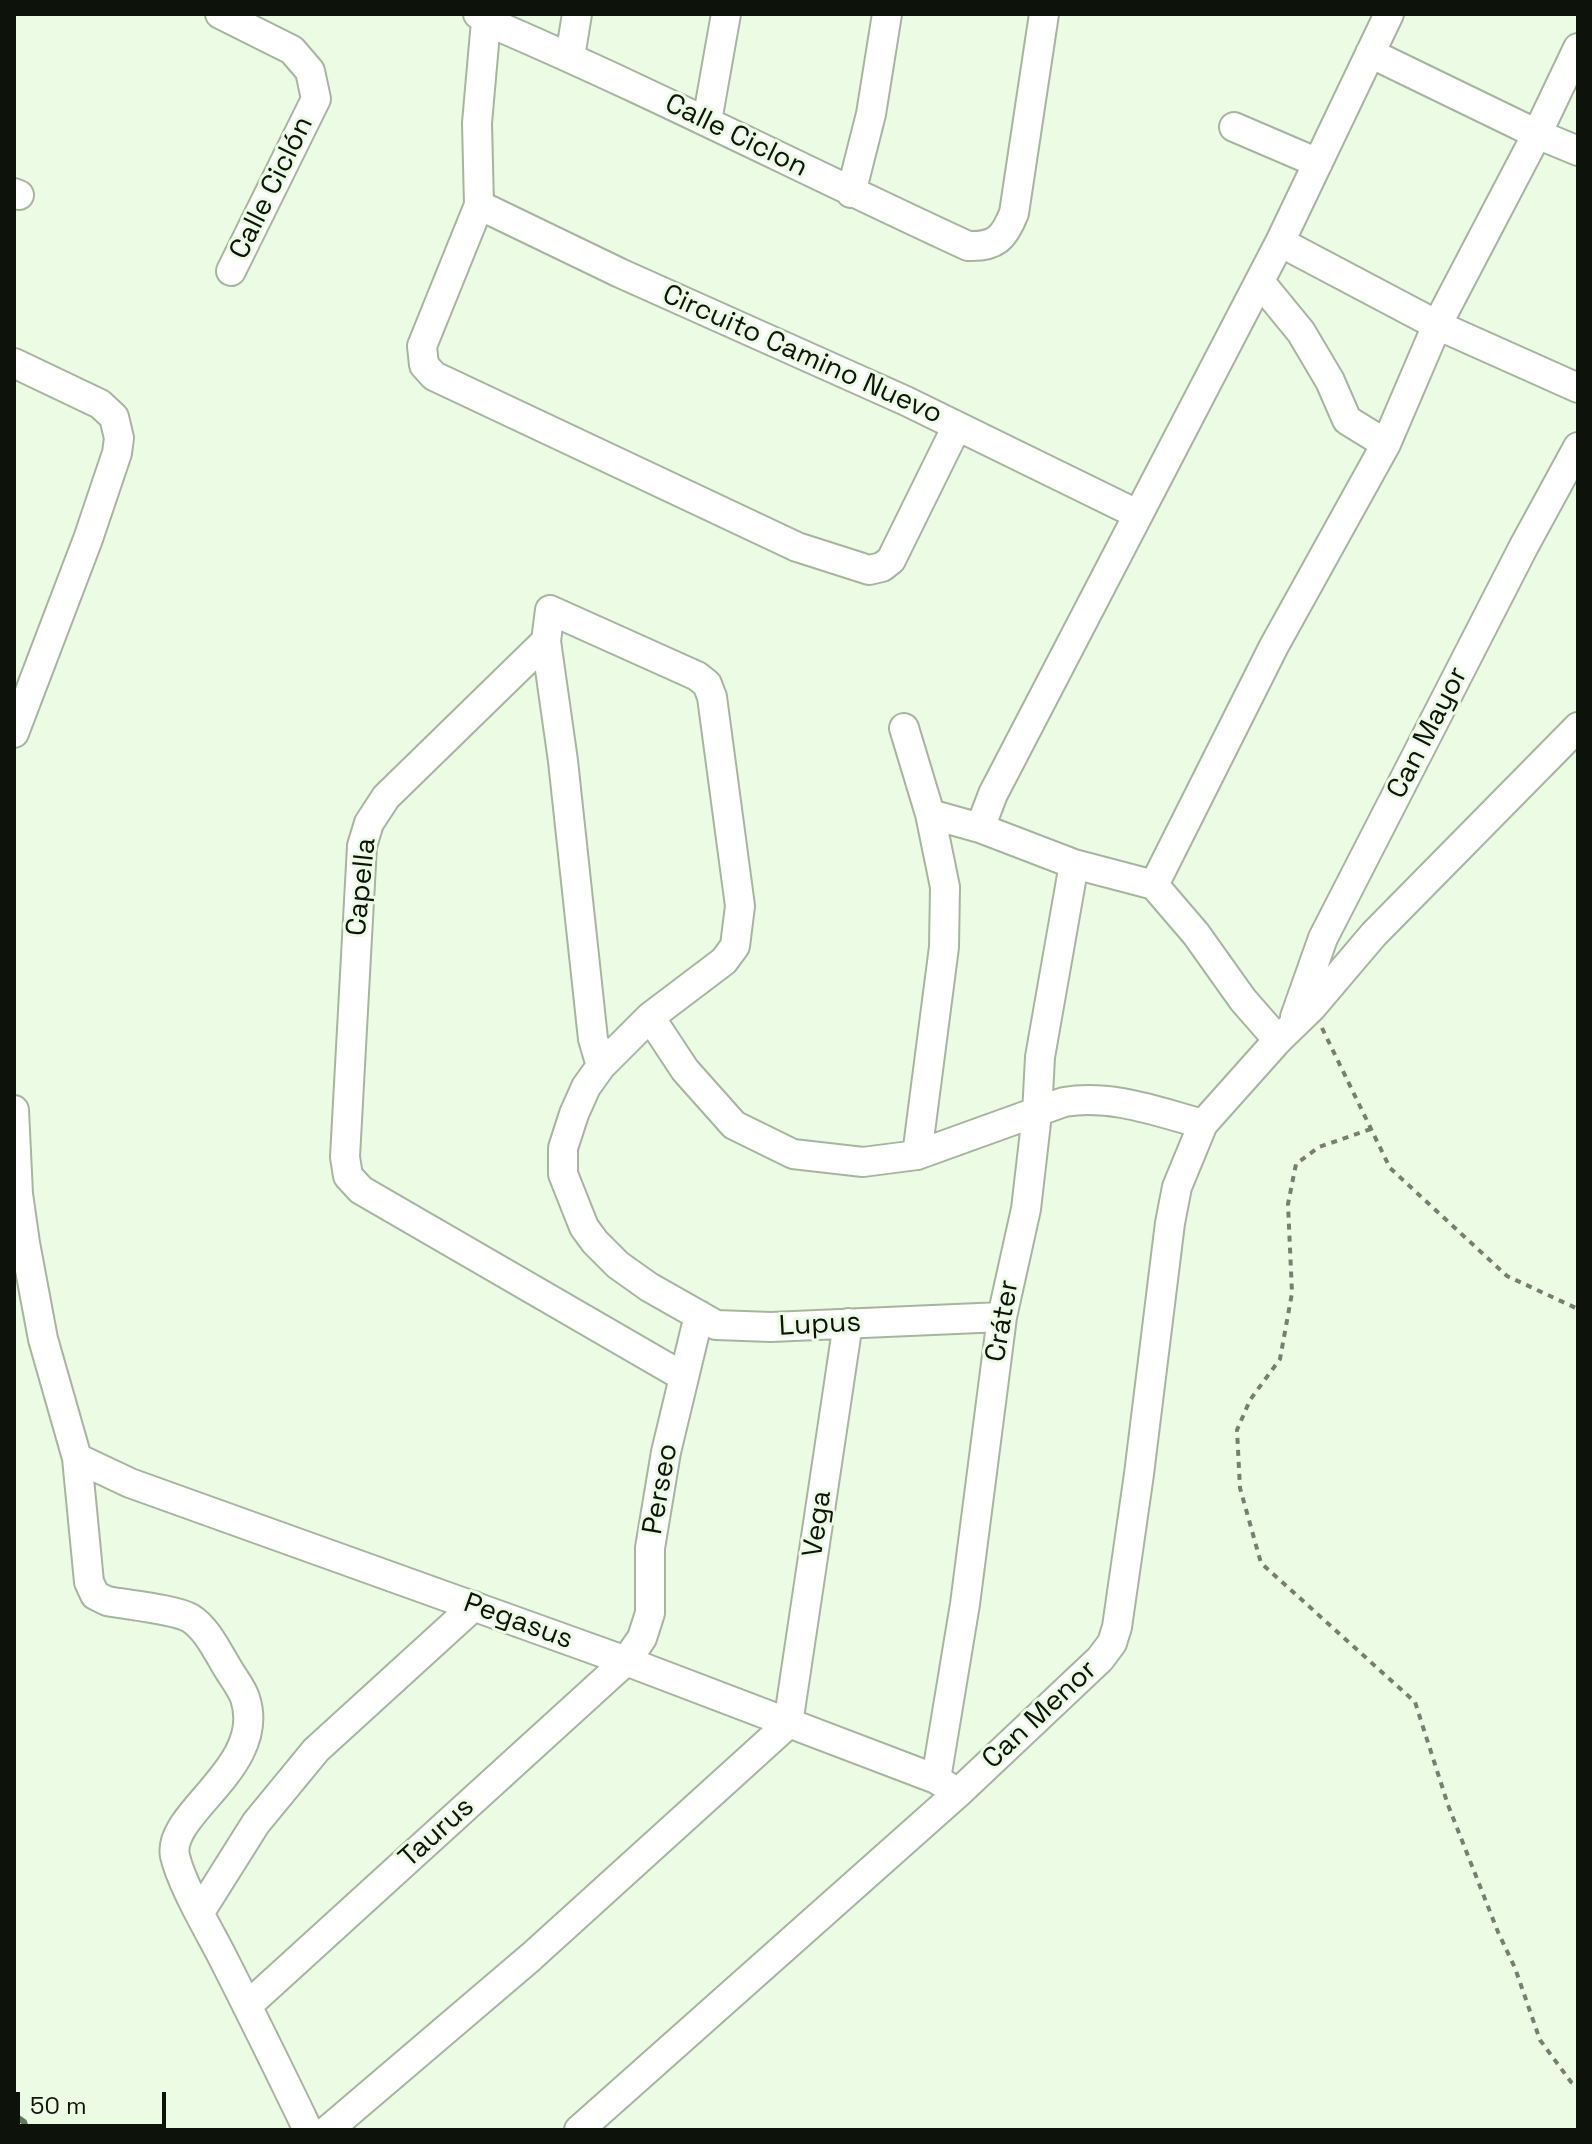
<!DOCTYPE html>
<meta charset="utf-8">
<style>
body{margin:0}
#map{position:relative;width:1592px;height:2144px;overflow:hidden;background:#ecfce4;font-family:"Space Grotesk",sans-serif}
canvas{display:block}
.frame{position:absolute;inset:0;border:16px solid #0d120a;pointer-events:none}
.scale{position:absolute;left:16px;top:2092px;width:150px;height:36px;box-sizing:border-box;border:4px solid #0d120a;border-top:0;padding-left:10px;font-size:24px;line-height:28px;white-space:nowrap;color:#0d120a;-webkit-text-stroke:6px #ecfce4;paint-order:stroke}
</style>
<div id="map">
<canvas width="1592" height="2144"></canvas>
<div class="frame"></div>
<div class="scale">50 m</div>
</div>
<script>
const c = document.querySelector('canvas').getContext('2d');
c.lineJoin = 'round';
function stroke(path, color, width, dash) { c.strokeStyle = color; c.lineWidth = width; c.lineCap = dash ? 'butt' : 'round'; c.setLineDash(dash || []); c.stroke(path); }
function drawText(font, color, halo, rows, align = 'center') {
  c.font = font + ' "Space Grotesk",sans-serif'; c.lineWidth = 6; c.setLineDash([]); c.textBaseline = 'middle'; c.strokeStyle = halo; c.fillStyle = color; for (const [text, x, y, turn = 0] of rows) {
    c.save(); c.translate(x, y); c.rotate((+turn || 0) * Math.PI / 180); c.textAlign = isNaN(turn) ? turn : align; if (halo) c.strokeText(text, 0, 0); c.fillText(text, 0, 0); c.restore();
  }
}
stroke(new Path2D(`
 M14,2115L24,2122L27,2130`), '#627756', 6);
const minor = new Path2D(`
 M220,14L292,50L310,71L316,99L231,271
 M478,14L486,21C650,91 807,172 968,246C996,247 1004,238 1014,213L1044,14
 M486,21L477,123L479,205L422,346L424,365L434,376L797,547L869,570L882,567L891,560L957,426
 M1370,53L1537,134L1578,151
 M570,57L577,14
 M707,121L726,14
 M1234,127L1318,163
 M14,193L19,195
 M851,193L871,114L887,14
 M479,205L620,273L906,401L1137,514
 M1280,242L1437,325L1578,388
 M1260,282L1301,332L1330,381L1347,420L1386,444
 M14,363L100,404L114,417L119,438L117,453L88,539L14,733
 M546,641L386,797L369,823L362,846L345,1157L348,1176L361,1190L684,1377
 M904,728L930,814L945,887L944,947L917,1155
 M930,814L980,828L1074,864L1154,885L1196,934L1243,1000L1278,1040
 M980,828L993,794L1280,242L1389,14
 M1154,885L1274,646L1386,444L1437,325L1537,134L1578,48
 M650,1017L685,1070L734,1125L793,1154L863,1162L917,1155L1064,1102C1112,1094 1158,1112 1203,1124
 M1295,1017L1323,938L1524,546L1578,447
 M601,1066L650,1017L724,961L735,946L740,906L712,697L707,684L697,676L550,610L546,641L563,761L593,1039L601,1066L586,1087L574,1114L563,1148V1174L584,1227L595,1242L618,1265L649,1287L716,1325L771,1327L1002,1317
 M14,1110L18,1194L25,1243L43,1339L77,1458L89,1582L95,1595L107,1601C127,1605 174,1609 190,1618C208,1629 219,1655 230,1672C235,1680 242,1689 245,1698C268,1767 166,1813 175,1856C181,1883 208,1929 222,1956C251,2013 280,2072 308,2130
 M77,1458L130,1483L626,1661L936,1779L958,1793
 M936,1779L965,1604L1002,1317L1026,1209L1037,1114L1040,1057L1074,864
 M200,1912L256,1823L316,1750L474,1606
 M247,2006L626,1661L642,1638L650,1613V1548L666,1452L699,1315
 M328,2130L531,1957L788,1724L848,1323
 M579,2130L958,1793L1100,1659L1112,1643L1117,1627L1139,1474L1170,1223L1177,1187L1203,1124L1278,1040L1312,1007L1374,934L1578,727`);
stroke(minor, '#a6b59e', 32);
stroke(new Path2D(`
 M1322,1028L1390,1168L1507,1276L1578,1309
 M1371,1129L1319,1147L1296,1164L1288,1204L1292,1293L1280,1359L1250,1400L1237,1430L1240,1488L1261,1563L1415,1702L1448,1805L1498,1932L1515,1968L1540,2040L1571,2082L1578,2086`), '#768071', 4, [6, 6]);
stroke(minor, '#fff', 28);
drawText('28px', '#0d120a', '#ecfce4', [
 ["Calle Ciclon",736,136,26],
 ["Calle Ciclón",272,188,-64],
 ["Circuito Camino Nuevo",802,355,24],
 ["Can Mayor",1428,733,-63],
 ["Capella",362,887,-84],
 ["Cráter",1003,1321,-80],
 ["Lupus",820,1325,-3],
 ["Perseo",661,1489,-80],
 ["Vega",818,1524,-82],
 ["Pegasus",518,1622,20],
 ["Can Menor",1040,1715,-43],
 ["Taurus",437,1833,-42]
]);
</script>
